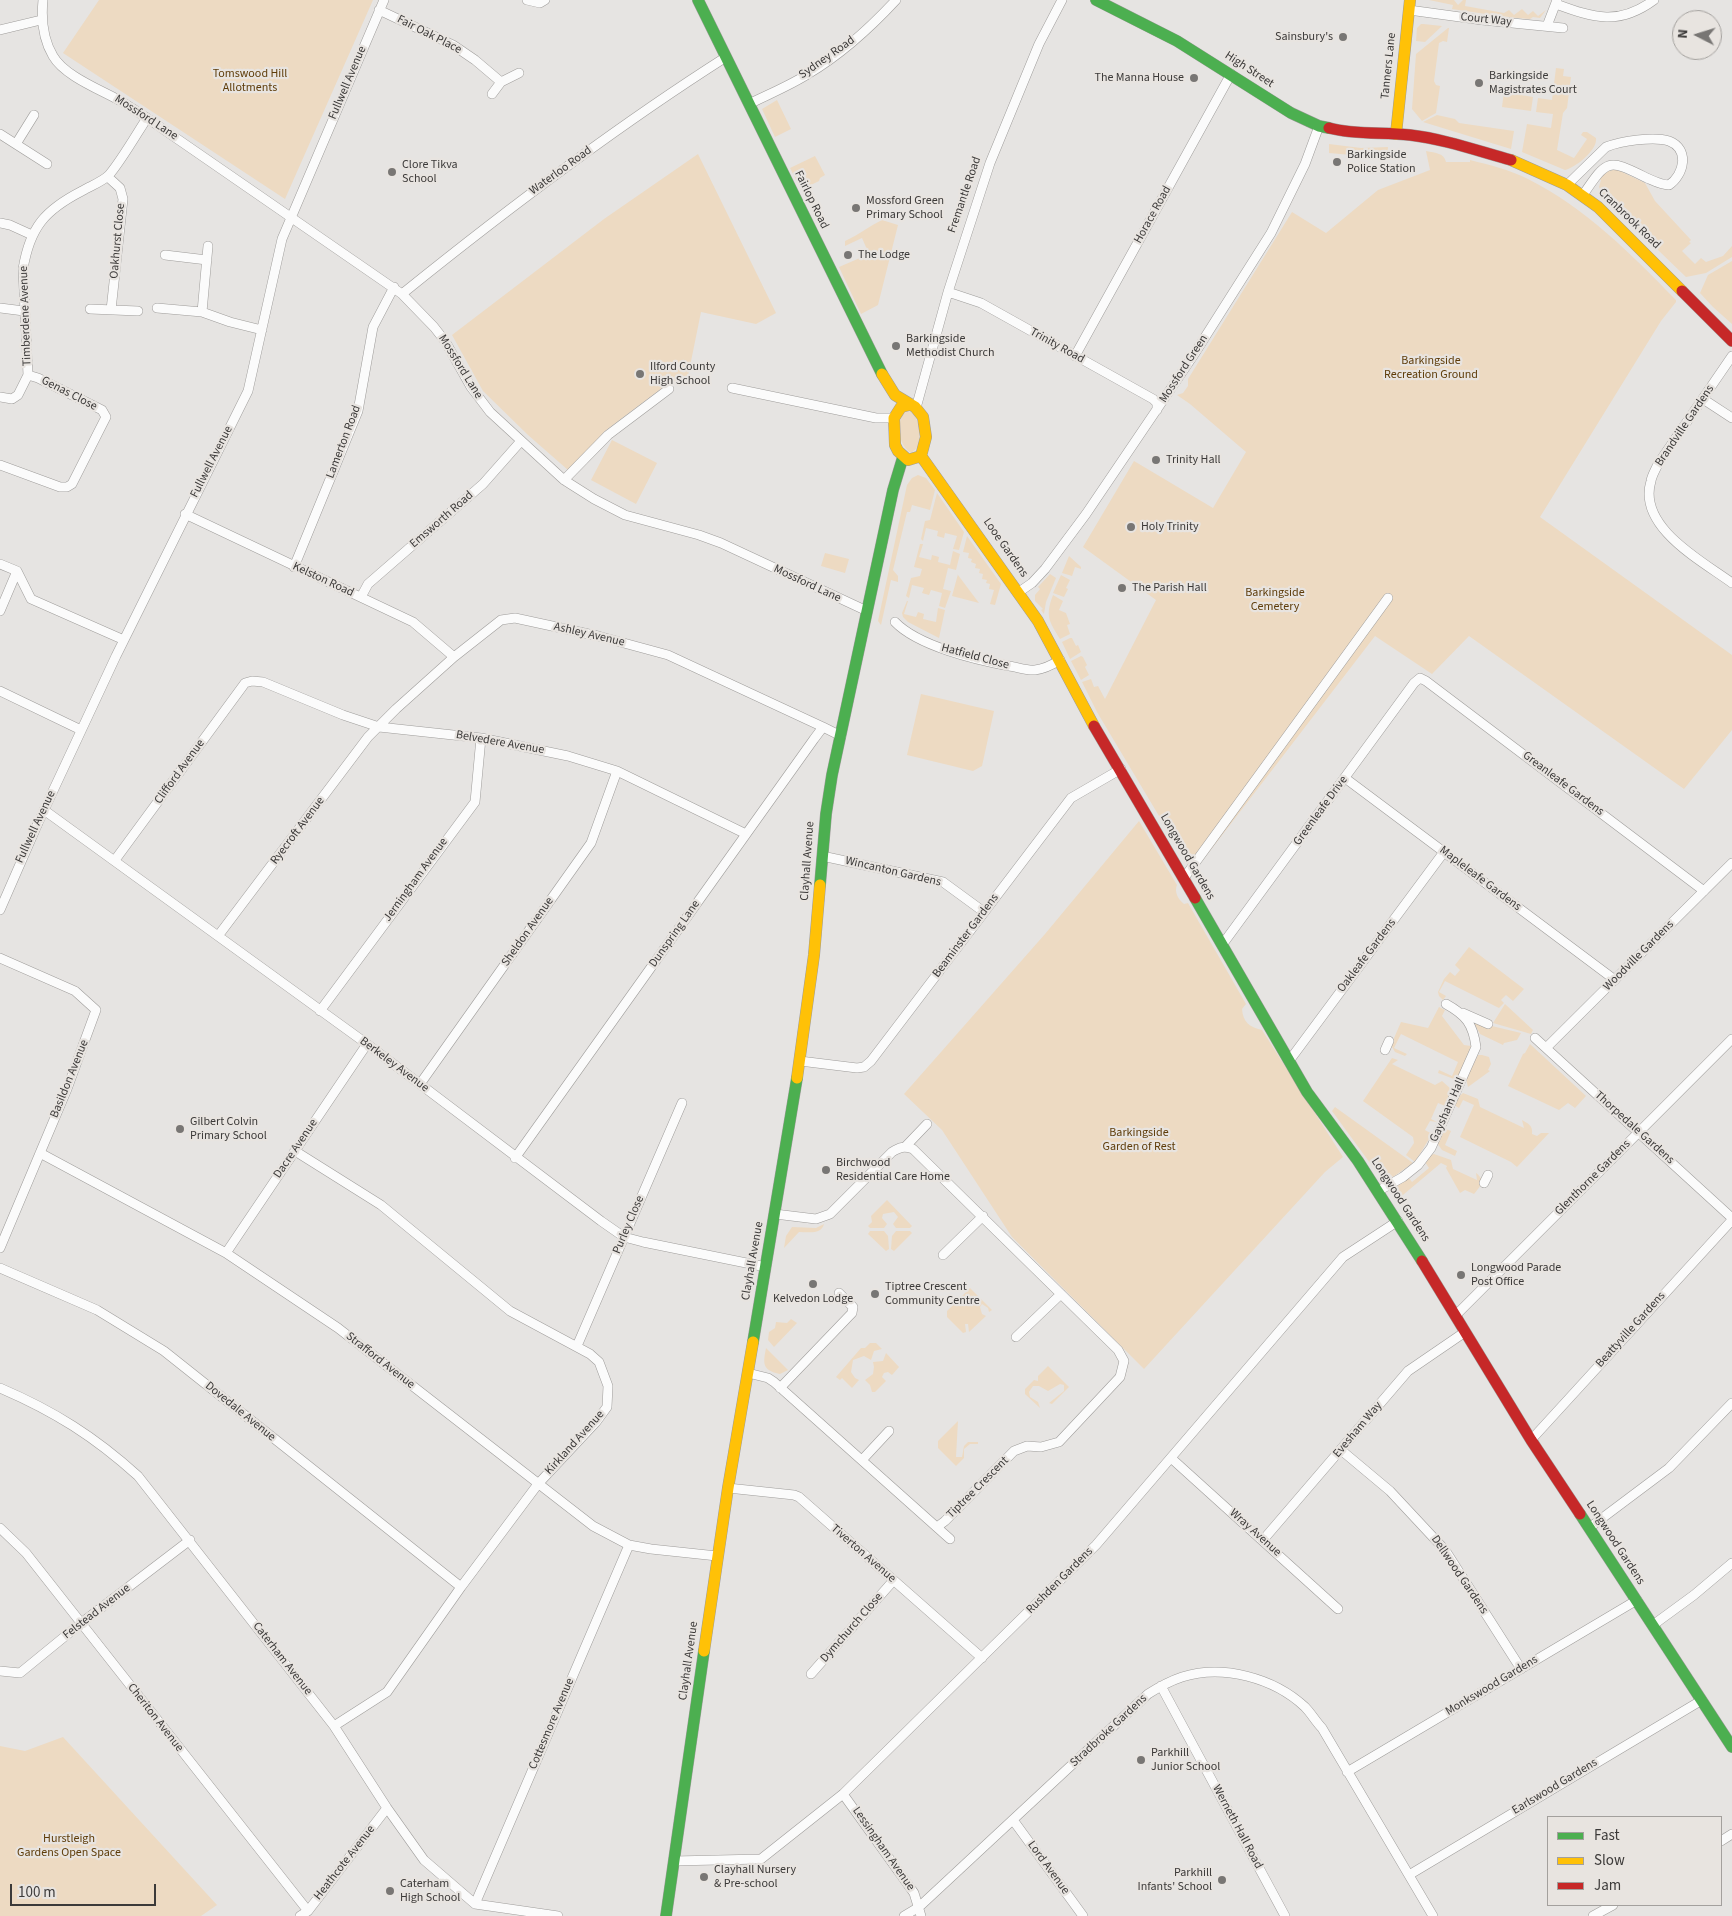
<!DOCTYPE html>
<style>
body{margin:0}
#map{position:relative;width:1732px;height:1916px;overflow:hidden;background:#e6e4e2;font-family:"Source Sans 3",sans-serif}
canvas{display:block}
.legend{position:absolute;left:1547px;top:1816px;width:175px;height:90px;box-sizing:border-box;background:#e8e4e0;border:1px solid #a3a09d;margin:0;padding:6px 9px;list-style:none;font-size:15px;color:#3c3a39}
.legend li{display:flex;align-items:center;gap:10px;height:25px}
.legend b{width:25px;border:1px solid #a3a09d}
.north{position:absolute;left:1672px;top:10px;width:50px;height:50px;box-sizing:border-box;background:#e8e4e0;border:1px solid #a3a09d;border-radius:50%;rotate:275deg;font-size:14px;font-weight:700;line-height:20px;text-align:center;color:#3c3a39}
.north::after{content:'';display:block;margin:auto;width:18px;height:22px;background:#787674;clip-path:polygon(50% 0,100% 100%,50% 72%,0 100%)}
.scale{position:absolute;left:10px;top:1884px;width:146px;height:22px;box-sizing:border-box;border:2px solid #3c3a39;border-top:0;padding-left:6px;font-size:15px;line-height:18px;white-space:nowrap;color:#3c3a39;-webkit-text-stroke:4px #e8e4e0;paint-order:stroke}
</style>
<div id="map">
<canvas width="1732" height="1916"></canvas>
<ul class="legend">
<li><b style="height:6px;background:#4caf50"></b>Fast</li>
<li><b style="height:6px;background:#ffc107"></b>Slow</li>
<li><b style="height:6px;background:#c62828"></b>Jam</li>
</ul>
<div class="north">N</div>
<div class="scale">100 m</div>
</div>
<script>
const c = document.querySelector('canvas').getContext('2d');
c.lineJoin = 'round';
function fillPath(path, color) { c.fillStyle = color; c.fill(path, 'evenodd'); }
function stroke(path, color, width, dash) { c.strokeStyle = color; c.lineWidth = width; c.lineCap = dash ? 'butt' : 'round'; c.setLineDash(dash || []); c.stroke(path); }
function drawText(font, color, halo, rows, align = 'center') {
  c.font = font + ' "Source Sans 3",sans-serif'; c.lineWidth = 4.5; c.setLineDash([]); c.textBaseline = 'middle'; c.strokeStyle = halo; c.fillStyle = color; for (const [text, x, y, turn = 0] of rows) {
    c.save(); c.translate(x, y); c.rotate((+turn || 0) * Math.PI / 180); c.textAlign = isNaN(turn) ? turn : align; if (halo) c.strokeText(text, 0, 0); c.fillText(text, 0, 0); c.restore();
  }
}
fillPath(new Path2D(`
 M99,0H373L285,199L63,53Z
 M1429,0H1454L1458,5L1463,0H1466L1465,6L1504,13L1509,10L1514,15L1522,9L1528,15L1533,11L1538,16L1546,10L1540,18L1533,17L1530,19L1506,17L1452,9L1453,5Z
 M1421,24H1423L1442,26L1425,42L1416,41L1417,28Z
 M1448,28H1449L1447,42L1443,41L1439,43L1434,81L1436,85L1440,86L1436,113L1422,121L1412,109L1416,54Z
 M1556,68L1564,69L1563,76L1571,77L1567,108L1563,113L1557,150L1574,158L1587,139L1581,135L1583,132H1587L1596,138C1598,150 1575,168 1565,170L1522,152L1527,124L1551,128L1553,114L1536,112L1538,98L1552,100Z
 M1504,92L1533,97L1531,111L1502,107Z
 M777,100L791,129L775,137L762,109Z
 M1437,115L1455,119L1459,123L1514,131L1511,149L1423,122Z
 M1329,144L1361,148L1388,147L1387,160L1374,157L1329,153Z
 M1426,151C1436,153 1444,153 1446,162H1470V160C1490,165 1510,170 1528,179C1586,208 1631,254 1676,300V302L1661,321L1540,517L1732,655V730L1684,789L1469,636L1432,674L1375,636L1193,873L1097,712L1082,682L1091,679L1094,687L1098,686L1105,699L1156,600L1083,547L1134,461L1213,508L1246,452L1190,404L1177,395L1183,393L1188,386V379L1292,212L1326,233L1378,190L1430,170Z
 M698,154L776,313L756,324L701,312L686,386L670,382L605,431L568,470L528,435L483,391L452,335L604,219Z
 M815,156L825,175L820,178L819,181L801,190L790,168Z
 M1613,170H1618L1645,183L1655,201L1691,240L1689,242L1691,243L1682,251L1695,264L1701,258L1706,262L1723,256L1732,246V257L1706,273L1686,277L1604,198L1599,187L1601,180L1599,179L1608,171Z
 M882,220L898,225L878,305L861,314L839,267L869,254L862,238L845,246V241C859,235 869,226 882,220Z
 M1732,261V324L1713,307L1700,293L1708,275Z
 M911,411C920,421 922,436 917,448L911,453C898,444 896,425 904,412Z
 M612,440L657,463L636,504L591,480Z
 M918,475L926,478L935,490L930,510L912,505L910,512H907L893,570L898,576V582L891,580L881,625L878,621L907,485L912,478Z
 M937,493L964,532L959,550L953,549L957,536L945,533L944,538L937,536L938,531L926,528L923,541L921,539L925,521L930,520Z
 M967,536L1001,584L995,605L990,604L994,590L989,589L990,584L986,583L987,580L982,579L983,574L979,573L980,569L975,568L976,564L971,562L972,559L968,558L969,553L963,552Z
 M920,544H923L919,557L931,560L932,555L939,557L938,562L950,565L953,551L960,554L956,570L948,568L943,589L951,591L945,608L939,606L942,593L931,590L929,595L922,593L924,588L912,585L909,598L906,596L911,578L920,576L922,569L914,567Z
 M825,553L849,559L845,573L821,566Z
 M1069,556L1081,567V569L1075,567L1072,576L1062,573Z
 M958,574V575L979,603L952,596Z
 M1050,574L1056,578L1046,602L1044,614L1041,610L1043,609L1035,601V595L1040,589L1038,587Z
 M1061,575L1070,580L1066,588L1068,589L1064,597L1053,593Z
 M1053,595L1063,601L1059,610L1066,613L1070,624L1067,625L1070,634L1060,639C1049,621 1045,616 1053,595Z
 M907,601H908L904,614L916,617L918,612L924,614L923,619L936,622L938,608L945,610L939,638L908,622L903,617L902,613Z
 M1070,638H1072L1076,646L1078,645L1081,652L1070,659L1062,642Z
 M1081,656L1083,657L1087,665L1085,667L1089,675L1081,680L1071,661Z
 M921,694L994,711L982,766L973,771L907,755Z
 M1139,821L1177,885C1174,892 1178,899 1184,904L1188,903L1246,1004L1242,1009C1243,1022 1249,1027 1262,1030L1343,1157L1325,1172L1144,1369L1012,1237L942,1130L904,1094L1045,934Z
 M1469,947L1524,989L1513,1001L1506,995L1501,1000L1504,1003L1499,1008L1445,981L1439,992L1446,996L1443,1000L1439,996L1438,992L1444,979L1450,972L1455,976L1460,970L1455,965Z
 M1505,1004L1533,1030L1531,1034L1493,1023Z
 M1439,1007L1445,1010L1442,1016L1464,1045L1471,1046L1460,1075L1454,1079L1438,1073L1439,1070L1452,1076L1458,1062L1401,1034L1394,1048L1407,1054L1405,1056L1395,1052L1391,1045L1401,1022L1428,1028Z
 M1475,1022L1521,1033L1517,1040L1504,1043L1503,1045L1480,1034L1474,1023Z
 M1530,1044L1586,1096L1575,1108L1568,1103L1559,1110L1508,1086L1523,1054L1525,1053Z
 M1478,1055H1482L1489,1057L1491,1064L1488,1070L1490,1071L1468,1087L1466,1079Z
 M1392,1058L1398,1060L1392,1064L1435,1085L1442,1081L1451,1089L1445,1106L1438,1103L1431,1119L1437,1122L1430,1121L1425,1130L1432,1134L1415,1162L1406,1155L1414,1143L1413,1137L1363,1101Z
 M1463,1093L1478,1099L1480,1107L1524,1128L1522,1120C1529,1124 1533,1126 1532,1134L1537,1136L1541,1133H1549L1517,1167L1511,1162L1460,1137L1474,1105L1463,1100L1459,1108L1454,1105L1457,1098Z
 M1335,1107L1413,1163L1393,1177L1389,1173L1378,1174L1332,1111Z
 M1443,1128L1451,1131L1445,1145L1457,1151L1455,1156L1442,1150L1437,1143Z
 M1434,1154L1451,1160L1453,1169L1477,1180L1476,1173C1486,1180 1480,1187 1474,1194L1465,1190L1460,1193L1446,1168L1447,1166L1441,1163L1397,1200L1394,1194L1399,1183L1408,1177L1412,1182L1429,1168L1425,1162L1431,1155Z
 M887,1200L912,1226L910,1228H896L893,1224L898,1217L894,1212L883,1214L882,1218L887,1224L884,1228H870L868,1226L872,1222L871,1216Z
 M824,1224C821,1235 809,1232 799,1232L784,1248L786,1236L792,1227L816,1228Z
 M870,1231H884L888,1236L889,1249L886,1251L868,1234Z
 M896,1231H910L912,1233L894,1251L891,1249L892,1236Z
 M970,1288L992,1310L989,1312L988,1308L982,1304L980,1307L982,1314L986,1316L969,1332L968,1324H965L966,1332L963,1333L947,1317V1311L956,1302L958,1304L960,1302L958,1300Z
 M791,1319L797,1323L774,1347L768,1340L769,1332L775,1328L776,1322L787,1323Z
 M870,1343H876L882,1349L874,1351L871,1360L864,1356L853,1360L851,1372L855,1378L859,1380L852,1388L842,1378L840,1380L836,1377L861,1348H865Z
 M766,1348L788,1370L780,1374C762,1370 763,1364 766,1348Z
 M886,1353L899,1367L892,1375L888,1372L884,1373L882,1377L886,1381L875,1392H872L870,1385L865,1380L873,1374L874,1367L873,1362L883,1361Z
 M1048,1366L1069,1387L1052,1404L1049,1403L1064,1391V1385L1060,1384L1048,1391L1039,1386H1033L1029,1392L1030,1397L1038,1402L1040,1408L1025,1394V1389L1034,1380L1038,1381V1376Z
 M958,1421L956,1457H962L964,1446L968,1442H978V1444H970L964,1449V1458L956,1466L938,1448V1441Z
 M63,1737L217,1905L201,1916H0V1746L25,1751Z`), '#eddac2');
const street = new Path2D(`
 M43,0C41,20 43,39 53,56C65,77 104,91 124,103C132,108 139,113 147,118L402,294L434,327L445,341L471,387L490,412L564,480L594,499L625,515L699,535L721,543L867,611
 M527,0L540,3L545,0
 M1556,4C1594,18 1619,26 1654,0
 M379,10L453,45L475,60L501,82
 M1409,10L1482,20L1563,28
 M1547,26L1557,0
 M0,30L41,20
 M492,94L501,82L519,73
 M749,104C769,94 789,86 808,74C840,55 870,28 896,0
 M0,134L47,164
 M16,144L34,115
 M108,177L120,188L123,199L111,310
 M1567,185L1606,147C1621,141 1654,136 1669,141C1690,149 1684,175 1669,185C1661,185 1654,181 1647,178C1608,159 1608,158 1583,195
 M0,223L10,225L32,235
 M165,255L207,260
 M948,292L981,303L1153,399L1157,403V410
 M402,294C506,210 613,129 726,57
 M0,308L24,311
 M157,308L202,312L230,322L262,330
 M90,309L138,311
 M202,312L208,246
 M1075,356L1231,74
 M1732,356L1658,464C1656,469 1652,475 1651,481C1637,527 1702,561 1732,583
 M732,388L876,418H894
 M0,397L12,399L18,395L28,375L23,269C30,227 45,210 82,191C90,186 102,182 109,175C121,161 136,135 147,118
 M1703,399L1732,418
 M916,408L948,292L990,163L1039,44L1062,0
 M0,465L60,487H67L72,484L106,417L102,410L38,378L28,375
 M564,480L608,435L669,389
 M185,514L413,622L454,657
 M0,564L17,571L31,599L124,640
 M294,567L358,411L373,327L394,287
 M1019,592L1032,583L1045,569L1086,514L1193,356L1271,233L1305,164L1319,126
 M361,597L368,584L483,484L521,441
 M0,611L17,571
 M895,622C918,646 976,660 1009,666C1017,667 1027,671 1035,670C1044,669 1052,665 1060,660
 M0,691L81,730
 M1345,778L1615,980
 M44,810L367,1044L601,1221L624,1237L643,1242L766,1267
 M822,856L943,882L984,912
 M115,860L245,683L252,681L263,682L343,715L379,727L481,738L568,756L617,771L746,834
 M1184,878L1388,598
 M0,910L38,823L116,656L248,391L282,239L384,0
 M218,936L368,737L396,709L454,657L501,620L515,618L598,636L668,655L823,727
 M1222,945L1414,683L1420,678L1426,681L1704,891
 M0,958L75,991L96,1010L67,1089L0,1248
 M320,1011L475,802L481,738
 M1463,1013L1488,1024
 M1535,1038L1732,1218
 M1546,1048L1732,863
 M1385,1050L1389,1041
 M800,1061L857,1068L864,1067L871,1061L1071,798L1121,769
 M1289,1061L1444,852
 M420,1084L591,843L617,771
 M905,1147L927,1124
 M295,1151L381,1205L510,1311L590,1354L599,1362L608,1386L607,1407L596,1422L538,1484L461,1587L387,1692L334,1726
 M40,1153L226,1253L338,1328L593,1526L629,1545L651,1549L717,1556
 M515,1158L814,739L823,727L841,736
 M1484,1183L1488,1175
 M1378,1191L1403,1177L1418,1165L1431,1148L1476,1047C1473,1024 1466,1015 1446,1004
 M775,1214L816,1219L830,1214L892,1152C900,1147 904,1146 913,1149L1118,1350L1124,1361L1120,1377L1059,1442L1041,1447L1027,1446L1014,1451L945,1521L937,1527
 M226,1253L367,1044
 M943,1255L983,1216
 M0,1268L97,1310L164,1351L461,1587
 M1455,1316L1732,1039
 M1016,1337L1061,1294
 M577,1346L682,1103
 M748,1373L768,1378L774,1382L950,1539
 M0,1388C54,1411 95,1437 138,1476L334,1726L387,1808L424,1860L475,1904L558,1916
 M780,1388L852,1313L853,1307L839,1293
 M1531,1440L1732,1220
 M1341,1450L1390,1491L1445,1550L1521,1669
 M1171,1458L1338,1609
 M862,1460L889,1431
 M728,1488L794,1495L799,1497L982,1658
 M0,1528L26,1553L308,1911
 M1589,1528L1669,1468L1732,1403
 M1263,1540L1408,1371L1465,1332
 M1653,1625L1694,1595L1732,1563
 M0,1671L20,1673L80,1624L190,1540
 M811,1674L893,1581
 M1161,1686L1285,1916
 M1347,1772L1637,1600
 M843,1794L914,1893L921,1916
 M1013,1820L1083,1916
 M1721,1841L1732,1834
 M674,1861L761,1859L843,1794L1096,1545L1343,1257L1398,1221
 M1409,1875L1702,1700
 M475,1904L629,1545
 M300,1916L308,1911L387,1808
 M904,1916L919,1907L1148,1694C1159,1687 1170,1681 1182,1677C1223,1664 1274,1678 1305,1707C1311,1713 1316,1722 1322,1728L1433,1916
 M1593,1916L1613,1905`);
const fast = new Path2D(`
 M698,0L882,374
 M1096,0L1177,41L1291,113L1319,126L1329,128
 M820,885L826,814L832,775L893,490L903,457
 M1195,898L1307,1092L1358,1161L1422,1261
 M753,1342L797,1078
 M1580,1514L1732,1747
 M666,1916L704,1651`);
const slow = new Path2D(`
 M1396,134L1410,0
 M1511,160L1567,185L1598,207L1682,291
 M882,374L895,395L915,407L923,417L926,437L921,456L908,460L898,451L895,445L894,418L901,407L909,405
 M921,456L1038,621L1094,726
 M797,1078L814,955L820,885
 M704,1651L728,1488L753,1342`);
const jam = new Path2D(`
 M1329,128C1356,135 1382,132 1410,135C1444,139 1478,151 1511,160
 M1682,291L1732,341
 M1094,726L1195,898
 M1422,1261L1531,1440L1580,1514`);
stroke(street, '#9e9c9a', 10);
stroke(fast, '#9e9c9a', 12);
stroke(slow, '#9e9c9a', 12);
stroke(jam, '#9e9c9a', 12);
stroke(street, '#fbfbfb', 9);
stroke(fast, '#4caf50', 11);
stroke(slow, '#ffc107', 11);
stroke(jam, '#c62828', 11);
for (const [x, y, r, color] of [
 [1343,37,5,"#787674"],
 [1194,78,5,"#787674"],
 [1479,83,5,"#787674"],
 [1337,162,5,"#787674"],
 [392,172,5,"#787674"],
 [856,208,5,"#787674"],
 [848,255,5,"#787674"],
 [896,346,5,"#787674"],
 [640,374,5,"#787674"],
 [1156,460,5,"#787674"],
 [1131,527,5,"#787674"],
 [1122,588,5,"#787674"],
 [180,1129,5,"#787674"],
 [826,1170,5,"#787674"],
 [1461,1275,5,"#787674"],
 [813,1284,5,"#787674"],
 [875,1294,5,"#787674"],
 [1141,1760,5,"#787674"],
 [704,1877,5,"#787674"],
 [1222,1880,5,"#787674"],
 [390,1891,5,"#787674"]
]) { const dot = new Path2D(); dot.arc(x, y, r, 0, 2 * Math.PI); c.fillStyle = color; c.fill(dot); stroke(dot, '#e8e4e0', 2); }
drawText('12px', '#3c3a39', '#e8e4e0', [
 ["Court Way",1486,20,6],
 ["Fair Oak Place",429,35,27],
 ["Sydney Road",827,58,-35],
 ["Tanners Lane",1389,66,-84],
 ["High Street",1249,70,33],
 ["Fullwell Avenue",348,83,-67],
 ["Mossford Lane",146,118,33],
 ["Waterloo Road",561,171,-36],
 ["Fremantle Road",965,195,-71],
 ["Fairlop Road",811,200,64],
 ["Horace Road",1153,215,-61],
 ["Cranbrook Road",1629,219,44],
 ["Oakhurst Close",118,241,-85],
 ["Timberdene Avenue",26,316,-92],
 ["Trinity Road",1057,346,29],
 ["Mossford Lane",460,367,58],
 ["Mossford Green",1184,369,-57],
 ["Genas Close",69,394,27],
 ["Brandville Gardens",1685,426,-56],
 ["Lamerton Road",344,442,-69],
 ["Fullwell Avenue",212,462,-63],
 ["Emsworth Road",442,520,-41],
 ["Looe Gardens",1005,548,55],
 ["Kelston Road",323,580,25],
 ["Mossford Lane",807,584,25],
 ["Ashley Avenue",589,635,13],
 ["Hatfield Close",975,657,15],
 ["Belvedere Avenue",500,743,10],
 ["Clifford Avenue",180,772,-54],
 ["Greanleafe Gardens",1563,784,37],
 ["Greenleafe Drive",1321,811,-54],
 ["Fullwell Avenue",36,827,-65],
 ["Ryecroft Avenue",298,831,-53],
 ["Longwood Gardens",1187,857,60],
 ["Clayhall Avenue",808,861,-86],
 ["Wincanton Gardens",893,872,13],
 ["Mapleleafe Gardens",1480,879,37],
 ["Jerningham Avenue",416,880,-54],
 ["Sheldon Avenue",528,932,-55],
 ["Dunspring Lane",675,934,-55],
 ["Beaminster Gardens",966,936,-53],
 ["Oakleafe Gardens",1367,956,-53],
 ["Woodville Gardens",1639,956,-45],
 ["Berkeley Avenue",394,1065,37],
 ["Basildon Avenue",70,1079,-68],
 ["Gaysham Hall",1448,1110,-66],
 ["Thorpedale Gardens",1634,1128,42],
 ["Dacre Avenue",296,1149,-56],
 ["Glenthorne Gardens",1593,1178,-45],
 ["Longwood Gardens",1400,1200,57],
 ["Purley Close",629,1225,-67],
 ["Clayhall Avenue",753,1261,-80],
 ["Beattyville Gardens",1631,1330,-48],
 ["Strafford Avenue",380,1361,38],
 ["Dovedale Avenue",240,1412,39],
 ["Evesham Way",1358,1430,-50],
 ["Kirkland Avenue",575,1443,-48],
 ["Tiptree Crescent",978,1488,-45],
 ["Wray Avenue",1255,1533,42],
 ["Longwood Gardens",1615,1543,57],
 ["Tiverton Avenue",863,1554,41],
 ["Dellwood Gardens",1459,1575,56],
 ["Rushden Gardens",1060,1581,-45],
 ["Felstead Avenue",97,1612,-38],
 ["Dymchurch Close",852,1628,-49],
 ["Caterham Avenue",282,1659,52],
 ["Clayhall Avenue",689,1661,-82],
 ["Monkswood Gardens",1492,1686,-31],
 ["Cheriton Avenue",155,1718,52],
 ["Cottesmore Avenue",552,1724,-67],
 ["Stradbroke Gardens",1109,1731,-43],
 ["Earlswood Gardens",1555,1787,-31],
 ["Werneth Hall Road",1237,1827,62],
 ["Lessingham Avenue",883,1849,55],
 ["Heathcote Avenue",345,1863,-52],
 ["Lord Avenue",1048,1868,54]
]);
drawText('12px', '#3c3a39', '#e8e4e0', [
 ["Sainsbury's",1333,37,"right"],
 ["Barkingside",1489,76],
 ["Magistrates Court",1489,90],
 ["The Manna House",1184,78,"right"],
 ["Barkingside",1347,155],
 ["Police Station",1347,169],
 ["Clore Tikva",402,165],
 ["School",402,179],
 ["Mossford Green",866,201],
 ["Primary School",866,215],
 ["The Lodge",858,255],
 ["Barkingside",906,339],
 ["Methodist Church",906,353],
 ["Ilford County",650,367],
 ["High School",650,381],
 ["Trinity Hall",1166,460],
 ["Holy Trinity",1141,527],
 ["The Parish Hall",1132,588],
 ["Gilbert Colvin",190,1122],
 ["Primary School",190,1136],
 ["Birchwood",836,1163],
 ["Residential Care Home",836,1177],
 ["Longwood Parade",1471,1268],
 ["Post Office",1471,1282],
 ["Tiptree Crescent",885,1287],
 ["Community Centre",885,1301],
 ["Kelvedon Lodge",813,1299,"center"],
 ["Parkhill",1151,1753],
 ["Junior School",1151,1767],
 ["Clayhall Nursery",714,1870],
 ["& Pre-school",714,1884],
 ["Parkhill",1212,1873,"right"],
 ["Infants' School",1212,1887,"right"],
 ["Caterham",400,1884],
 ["High School",400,1898]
], 'left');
drawText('12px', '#5e3c09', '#e8e4e0', [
 ["Tomswood Hill",250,74],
 ["Allotments",250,88],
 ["Barkingside",1431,361],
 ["Recreation Ground",1431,375],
 ["Barkingside",1275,593],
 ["Cemetery",1275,607],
 ["Barkingside",1139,1133],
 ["Garden of Rest",1139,1147],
 ["Hurstleigh",69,1839],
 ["Gardens Open Space",69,1853]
]);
</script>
